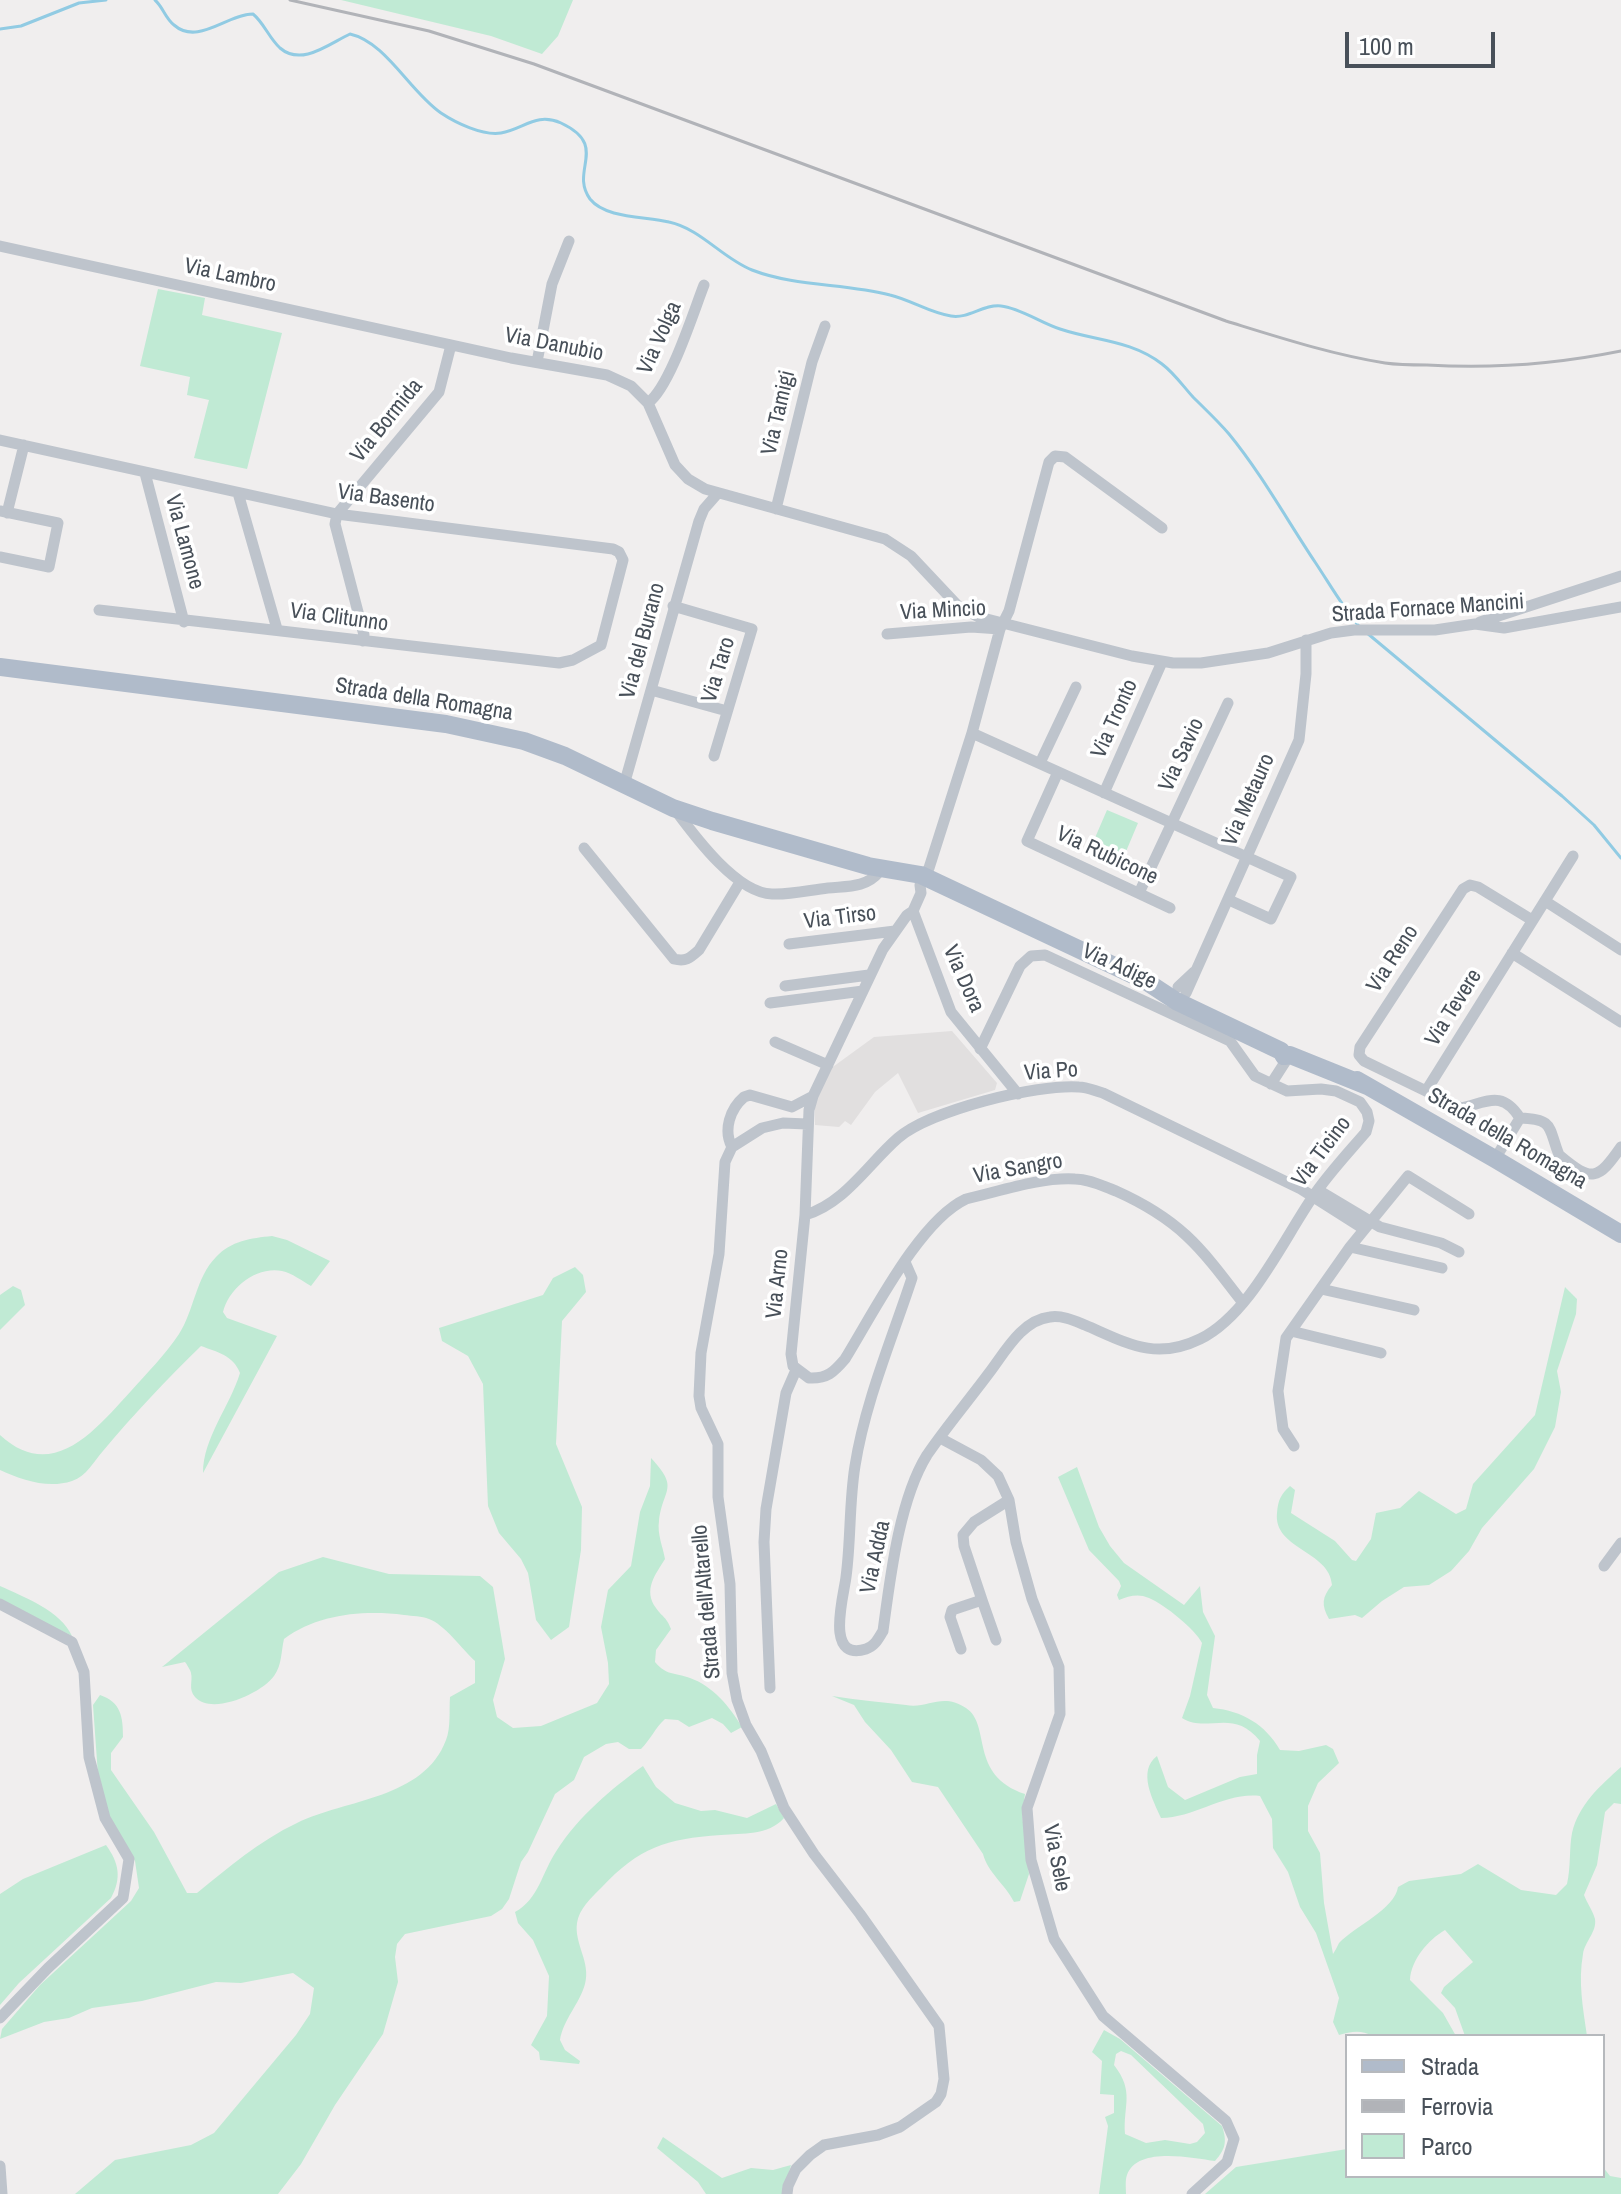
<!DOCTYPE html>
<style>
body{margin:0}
#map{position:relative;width:1621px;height:2194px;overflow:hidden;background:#f0eeee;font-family:"Archivo Narrow",sans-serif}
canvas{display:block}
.legend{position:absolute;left:1345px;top:2034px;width:260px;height:144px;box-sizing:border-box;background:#fff;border:2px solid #b6b9bd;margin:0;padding:10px 14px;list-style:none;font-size:24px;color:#485059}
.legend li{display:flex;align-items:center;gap:16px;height:40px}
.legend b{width:40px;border:2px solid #b6b9bd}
.scale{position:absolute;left:1345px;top:32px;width:150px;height:36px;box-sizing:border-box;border:4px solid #485059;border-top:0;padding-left:10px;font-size:24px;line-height:28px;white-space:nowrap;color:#485059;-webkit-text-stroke:6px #fff;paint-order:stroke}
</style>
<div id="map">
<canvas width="1621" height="2194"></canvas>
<ul class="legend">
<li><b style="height:10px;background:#b0bbca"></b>Strada</li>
<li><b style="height:10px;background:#b1b3b8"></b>Ferrovia</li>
<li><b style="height:22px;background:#c0ead4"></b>Parco</li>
</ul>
<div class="scale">100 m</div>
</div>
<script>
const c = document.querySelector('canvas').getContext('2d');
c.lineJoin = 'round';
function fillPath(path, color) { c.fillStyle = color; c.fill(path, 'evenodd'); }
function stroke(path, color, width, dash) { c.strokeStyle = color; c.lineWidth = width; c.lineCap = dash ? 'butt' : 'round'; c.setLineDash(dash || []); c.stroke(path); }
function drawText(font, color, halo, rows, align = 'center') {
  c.font = font + ' "Archivo Narrow",sans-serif'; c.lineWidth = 7; c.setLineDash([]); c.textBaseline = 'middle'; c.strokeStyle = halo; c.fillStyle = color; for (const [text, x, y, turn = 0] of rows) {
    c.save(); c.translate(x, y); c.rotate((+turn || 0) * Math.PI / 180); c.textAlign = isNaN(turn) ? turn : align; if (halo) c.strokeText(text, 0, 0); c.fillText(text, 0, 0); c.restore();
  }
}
fillPath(new Path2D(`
 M952,1031L997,1083L995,1090L918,1113L898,1073L875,1092L851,1125L845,1121L839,1127L815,1125V1101L830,1069L874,1037Z`), '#e1dfdf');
fillPath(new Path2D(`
 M341,0H573L558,36L542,54L491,36Z
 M158,289L205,298L202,315L282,333L247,469L194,458L209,400L187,395L190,377L140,366Z
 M1107,810L1138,823L1119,868L1088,854Z
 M272,1236L287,1240L330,1261L311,1286C302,1281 292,1273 282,1271C256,1266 229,1288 223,1312L227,1318L277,1336L203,1473C203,1438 230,1406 240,1373C233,1355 217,1352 201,1346C167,1379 133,1415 103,1451C93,1462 87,1476 72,1481C48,1489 22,1480 0,1470V1435C53,1484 96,1429 131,1391C147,1373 165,1355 179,1334C194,1311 196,1277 216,1257C231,1241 251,1238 272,1236Z
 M575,1267L583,1275L586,1292L562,1321L556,1444L582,1507L581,1550L569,1627L551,1640L536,1620L528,1573L521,1559L499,1533L488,1506L483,1384L468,1356L442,1341L439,1328L543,1295L553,1278Z
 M13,1286L21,1290L25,1305L0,1330V1295Z
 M1565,1287L1577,1299L1576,1314L1557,1371L1561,1392L1555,1427L1534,1469L1482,1528L1469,1551L1451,1571L1429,1585L1404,1587L1382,1601L1362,1618L1355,1615L1329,1619C1321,1605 1322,1597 1332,1585C1330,1551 1273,1549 1277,1513C1278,1500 1281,1494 1290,1486L1295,1490L1291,1513L1335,1541L1352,1560L1356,1561L1371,1539L1376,1513L1400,1508L1419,1491L1456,1514L1466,1509L1473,1484L1535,1415Z
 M651,1458C680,1489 663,1488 659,1521C657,1534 663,1547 665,1559C655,1575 643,1590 656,1608C663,1618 666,1616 671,1629L656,1650L655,1662C667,1676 674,1672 690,1678C713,1686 730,1707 742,1727L731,1733L723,1724L712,1718L689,1727L678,1720L665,1719C655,1728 651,1739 641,1749H629L618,1742L606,1744L584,1757L574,1780L555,1794L528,1852L521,1862L509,1899L502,1909L491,1916L405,1934L397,1944L395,1957L398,1982L383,2034L335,2105L301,2164L278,2194H75L115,2160L191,2145L214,2133L296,2035L310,2014L314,1988L293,1973L241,1983L216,1982L142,2001L92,2008L69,2018L44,2022L0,2039L2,2029L40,1985L131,1901L139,1888L135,1861L110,1818L98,1775L93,1705L100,1695C121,1702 123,1717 123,1737L111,1753V1770L154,1832L187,1893H197C229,1867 259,1841 297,1823C346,1799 424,1799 446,1740C451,1728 449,1710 450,1697L475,1683V1661C463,1650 444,1624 429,1619C422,1616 412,1616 404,1615C363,1610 318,1614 284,1639C281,1652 282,1665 274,1676C262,1693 212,1716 195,1697C188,1689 193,1681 191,1673C191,1671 186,1663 185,1662L162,1667L279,1572L323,1557L389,1574L480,1576L493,1587L505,1659L493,1700L497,1717L513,1728L541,1726L597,1703L609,1684L608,1663L601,1627L608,1590L631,1566L640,1512L650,1486Z
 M1077,1467L1099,1527L1110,1546L1124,1563L1184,1605L1200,1586L1203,1612L1215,1636L1207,1695L1213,1708C1242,1711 1265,1724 1280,1750L1299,1751L1326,1745L1333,1749L1339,1763L1318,1783L1308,1806V1831L1320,1853L1324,1903L1333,1954C1335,1951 1337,1947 1339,1943C1354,1927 1395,1909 1398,1887L1409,1881L1461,1874L1478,1864L1521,1890L1556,1895L1567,1884C1571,1867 1569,1849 1572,1833C1579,1804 1600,1786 1621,1767V1804L1614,1803L1605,1812L1597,1865L1584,1895C1587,1903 1593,1911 1595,1919C1597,1932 1585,1941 1583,1954C1578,1982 1583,2008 1587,2036H1465L1455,2008L1441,1993L1444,1987L1473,1962L1445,1930C1428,1940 1411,1960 1410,1980L1443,2013L1456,2036H1372C1361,2029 1350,2032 1339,2035L1333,2022L1339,1998L1316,1933L1300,1907L1288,1872L1273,1848L1272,1819L1260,1796C1225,1792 1195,1818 1161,1818C1153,1800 1137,1771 1157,1756L1168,1787L1185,1800L1240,1777L1257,1774V1755L1260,1741C1233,1707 1207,1734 1182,1718L1190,1696L1202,1643C1195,1629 1165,1605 1149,1598C1138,1593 1129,1596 1119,1600L1117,1595L1121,1586L1119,1581L1089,1550L1058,1477Z
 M0,1586C24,1597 61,1611 72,1636L0,1601Z
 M832,1696C857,1700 882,1702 906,1705C928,1709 942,1692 966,1708C992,1725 968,1775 1025,1794L1022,1814L1029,1874L1020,1901L1014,1902C1005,1884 988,1873 983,1854L938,1787L912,1782L891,1750L865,1722L854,1705Z
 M643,1766L656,1787L675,1803L701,1811L715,1810L747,1818L776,1804L784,1818C768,1836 743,1833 721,1835C665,1839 640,1847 601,1888C591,1898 579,1909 577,1923C574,1944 591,1962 585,1984C580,2003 563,2020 560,2040L565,2050L580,2061L579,2064L540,2060L539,2052L531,2045L547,2016L549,1976L533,1940L518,1923L515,1912C539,1899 542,1872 557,1850C579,1816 611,1789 643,1766Z
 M106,1845C119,1863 122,1878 111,1898L19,1983L0,2005V1894L23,1879Z
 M1104,2030L1120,2039L1222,2126C1227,2141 1226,2149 1215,2161C1192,2158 1137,2146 1127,2175C1125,2180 1126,2188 1126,2194H1099L1108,2126L1105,2117L1114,2113V2095L1100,2094L1102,2061L1092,2052ZM1121,2051L1131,2055L1203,2124L1205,2133L1197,2142L1190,2144L1165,2140L1146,2143L1125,2134C1123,2105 1135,2092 1114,2065L1116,2054Z
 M663,2137L722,2178L751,2168L773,2170L791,2165L783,2194H706L698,2182L657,2148Z
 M1347,2149V2176H1603V2167L1610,2176L1621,2178V2194H1205L1236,2167Z`), '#c0ead4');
stroke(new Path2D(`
 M155,0C163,7 165,18 174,25C198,46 227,14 253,14C264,23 269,38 280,48C302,67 330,43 350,34C386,42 410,92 441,113C456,123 483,136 501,133C524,129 536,112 561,123C610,146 569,170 590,199C606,219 646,216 669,222C701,229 722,258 752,270C796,287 845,283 890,295C911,300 930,313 951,316C969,319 983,304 1001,306C1020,308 1041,323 1060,329C1096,341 1131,340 1162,364C1174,373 1183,386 1193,397C1205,409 1218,421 1229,434C1261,473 1287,520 1315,562C1329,583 1342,606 1358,625
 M0,29L21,26L79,3L106,0
 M1367,633L1562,796L1594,825L1621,858`), '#91cbe3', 3);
stroke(new Path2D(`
 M0,246L511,358L607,375L631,386L648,403L675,465L688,479L705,489L885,539L911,556L959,607L979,617L1132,656L1173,663H1201L1268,653L1331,633L1354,630H1435L1475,624L1504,628L1621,607
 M537,362L552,284L569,241
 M648,403C670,387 693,313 704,285
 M0,440L337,514L613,549L619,552L623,560L601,645L573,660L559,663L99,610
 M145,473L184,622
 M238,493L277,629
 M776,509L812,362L825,326
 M0,511L58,523L49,567L0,557
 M7,513L24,445
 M337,514L439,392L451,345
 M337,514L335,524L364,635L363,641
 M673,606L752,629L714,756
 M1480,622L1621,576
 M887,634L971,627L1000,629
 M651,690L727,711
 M972,733L1291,877L1271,919L1229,900
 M1040,763L1076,687
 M1058,772L1027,841L1170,908
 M624,785L699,521L704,509L718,493
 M1104,793L1162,662
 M676,811C696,838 737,893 772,894C790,895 810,890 828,888C847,886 866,888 879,872
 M584,848L674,959C686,962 690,958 699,950L740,882
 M923,877L929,868L972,733L1000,629L1009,611L1049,462L1055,456L1065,457L1162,528
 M920,885L921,893L913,911L907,915L883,949L813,1096L809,1110L805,1215L791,1354L793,1366L809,1378C827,1379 834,1372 845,1359C873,1314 919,1221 966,1199C1001,1191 1040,1177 1075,1179C1090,1179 1102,1186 1116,1191C1181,1220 1201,1248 1243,1303
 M1139,893L1228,703
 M1545,901L1621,950
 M913,911L951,1012L1018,1094
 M789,944L895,931
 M1512,953L1621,1022
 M785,986L869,975
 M1178,987L1194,972
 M1186,993L1299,740L1306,674V640
 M770,1003L863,991
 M775,1042L828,1065
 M1271,1084L1289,1056
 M1426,1091L1364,1061L1359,1055L1360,1047L1463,889L1470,885L1478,887L1532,920
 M1520,1118C1502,1090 1488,1102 1461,1108L1426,1091L1573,856
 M1520,1118C1555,1119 1548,1128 1559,1155C1592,1183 1598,1180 1621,1147
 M732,1147C723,1130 730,1109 744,1097L750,1095L792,1107L813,1096
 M1495,1159L1520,1118
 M1318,1190L1380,1227L1441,1243L1459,1252
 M805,1215C845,1203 868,1164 898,1138C931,1110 1036,1084 1079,1087C1087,1087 1095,1091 1103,1093L1301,1189L1364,1229
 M1350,1247L1442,1268
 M905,1262L912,1278C892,1339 865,1402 855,1466C849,1503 851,1540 846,1577C844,1595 824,1662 866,1649C875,1646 878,1639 883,1631C890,1579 899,1500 927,1455C946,1427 969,1400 989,1373C1005,1352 1022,1320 1050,1317C1062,1315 1075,1321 1085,1325C1127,1343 1155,1361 1200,1339C1249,1315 1282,1242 1312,1198C1328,1174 1348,1153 1366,1132L1369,1121L1367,1112L1360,1102L1336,1091L1321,1089L1287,1091L1255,1076L1230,1041L1045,955L1031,956L1020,966L980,1049
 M1321,1289L1414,1310
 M1291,1331L1381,1353
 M940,1438L981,1460L998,1476L1009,1500L1016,1542L1032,1599L1059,1667L1060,1714L1027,1808L1031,1860L1054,1939L1103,2016L1226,2121L1234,2139L1227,2162L1192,2194
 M1294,1446L1283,1429L1278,1391L1286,1338L1350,1247L1408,1176L1469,1214
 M1604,1566L1621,1543
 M982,1600L996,1640
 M0,1604L72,1642L84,1672L89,1757L105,1818L129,1859L123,1898L48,1968L0,2018
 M961,1649L950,1617L952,1610L982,1600L964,1546L963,1535L974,1522L1009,1500
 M770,1688L764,1542L766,1509L786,1393L796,1370
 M0,2166L2,2194
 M787,2194L788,2186L796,2169L810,2155L824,2145L878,2135L900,2127L936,2102L941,2094L944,2079L939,2026L860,1914L814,1854L784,1808L761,1751L746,1725L737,1700L732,1673L730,1584L718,1497V1444L701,1408L699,1396L701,1353L719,1254L725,1162L732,1147L762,1128L783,1123L807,1124`), '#bec4cc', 11);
stroke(new Path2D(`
 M0,667L446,724L524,741L565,756L673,808L712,821L868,866L921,875L1144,980L1176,1001L1281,1051L1284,1056L1290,1055L1367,1086
 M1357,1080L1495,1159L1621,1234`), '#b0bbca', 18);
stroke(new Path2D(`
 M290,0L429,31L534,64L1226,321C1278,337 1330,354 1385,363C1399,365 1413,365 1427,365C1492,369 1557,364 1621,351`), '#b1b3b8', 3);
drawText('22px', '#485059', '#fff', [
 ["Via Lambro",230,276,12],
 ["Via Volga",660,338,-66],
 ["Via Danubio",554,345,11],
 ["Via Tamigi",779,413,-77],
 ["Via Bormida",387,421,-51],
 ["Via Basento",386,499,8],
 ["Via Lamone",184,542,75],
 ["Strada Fornace Mancini",1428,609,-4],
 ["Via Mincio",943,611,-3],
 ["Via Clitunno",339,618,8],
 ["Via del Burano",643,641,-75],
 ["Via Taro",719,670,-73],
 ["Strada della Romagna",424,700,9],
 ["Via Tronto",1115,719,-66],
 ["Via Savio",1182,755,-65],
 ["Via Metauro",1249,800,-66],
 ["Via Rubicone",1107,856,25],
 ["Via Tirso",840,918,-7],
 ["Via Reno",1393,959,-57],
 ["Via Adige",1119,967,25],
 ["Via Dora",963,979,66],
 ["Via Tevere",1454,1008,-58],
 ["Via Po",1051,1072,-4],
 ["Strada della Romagna",1507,1139,30],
 ["Via Ticino",1322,1152,-53],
 ["Via Sangro",1018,1169,-10],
 ["Via Arno",778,1284,-84],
 ["Via Adda",876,1557,-78],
 ["Strada dell'Altarello",707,1602,-95],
 ["Via Sele",1056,1858,79]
]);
</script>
